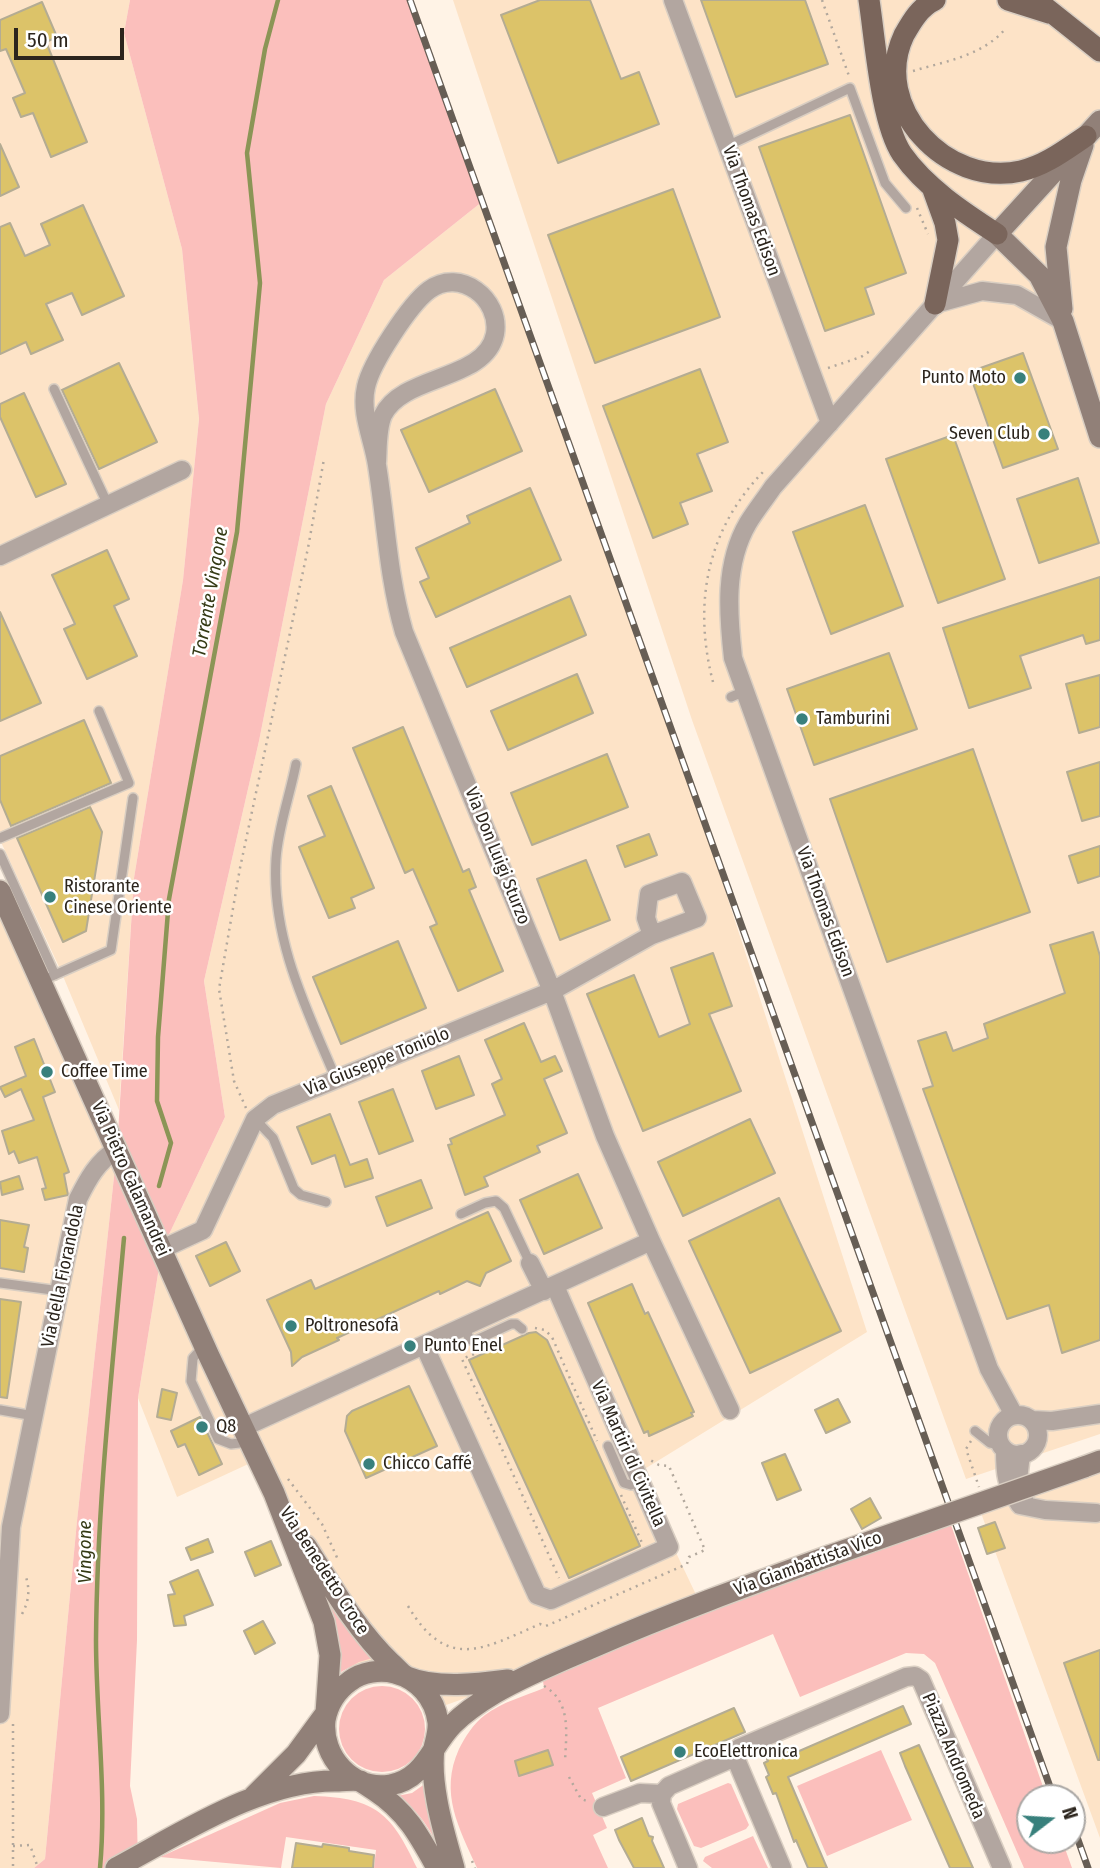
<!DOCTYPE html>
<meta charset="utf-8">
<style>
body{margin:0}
#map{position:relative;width:1100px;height:1868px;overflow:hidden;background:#fff3e6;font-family:"Fira Sans Condensed",sans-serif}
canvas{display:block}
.north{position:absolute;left:1016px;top:1784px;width:70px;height:70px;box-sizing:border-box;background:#fff;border:2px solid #aba8a5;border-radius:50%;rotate:73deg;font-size:19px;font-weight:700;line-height:28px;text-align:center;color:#2c251d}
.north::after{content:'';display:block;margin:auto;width:24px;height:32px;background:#38807c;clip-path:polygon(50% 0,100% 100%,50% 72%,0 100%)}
.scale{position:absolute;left:14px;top:28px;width:110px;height:32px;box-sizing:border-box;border:4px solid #2c251d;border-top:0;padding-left:9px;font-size:21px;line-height:24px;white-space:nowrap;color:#2c251d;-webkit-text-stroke:5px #fff;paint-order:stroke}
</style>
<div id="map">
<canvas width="1100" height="1868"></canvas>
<div class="north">N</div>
<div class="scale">50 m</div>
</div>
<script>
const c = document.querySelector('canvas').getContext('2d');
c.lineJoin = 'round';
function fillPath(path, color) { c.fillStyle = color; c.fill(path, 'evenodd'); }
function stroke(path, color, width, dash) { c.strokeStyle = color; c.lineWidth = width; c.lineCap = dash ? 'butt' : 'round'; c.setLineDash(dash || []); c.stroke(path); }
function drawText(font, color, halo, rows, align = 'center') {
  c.font = font + ' "Fira Sans Condensed",sans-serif'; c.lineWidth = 5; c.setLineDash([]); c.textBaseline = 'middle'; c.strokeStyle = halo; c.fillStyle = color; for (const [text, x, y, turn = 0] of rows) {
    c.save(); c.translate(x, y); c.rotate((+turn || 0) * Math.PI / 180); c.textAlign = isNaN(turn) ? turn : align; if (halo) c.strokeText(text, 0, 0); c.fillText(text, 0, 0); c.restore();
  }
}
fillPath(new Path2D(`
 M0,0H130L124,33L182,249L199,419L183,580L134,878L119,1110L60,969L0,840Z
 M453,0H1100V1434L966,1479L692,720Z
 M483,201L686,768L867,1332L638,1473L700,1603L521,1678L435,1709L415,1682L354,1678L274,1493L257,1460L177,1497L138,1398L162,1249L225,1117L204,981L259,741L326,404L384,280Z
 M0,892L117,1149L77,1521L45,1859L34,1868H0Z
 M1100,1472V1838L981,1513Z`), '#fde3c7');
fillPath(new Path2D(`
 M130,0H410L483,201L384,280L326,404L259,741L204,981L225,1117L162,1249L138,1398L137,1640L130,1786L137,1819L138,1868H34L45,1859L77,1521L117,1149L134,878L183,580L199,419L182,249L124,33Z
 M951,1525L1047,1798H1030V1840H1062L1072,1868H1024L935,1663L924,1654L906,1653L800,1697L773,1634L598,1708L626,1778L592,1793L607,1828L593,1835L608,1868H477C459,1828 439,1793 459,1749C465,1737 474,1723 485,1715C502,1702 525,1696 544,1688L543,1681L687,1618Z
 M322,1586L376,1657L359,1662L341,1672L331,1615Z
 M339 1729a43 43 0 1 1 86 0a43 43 0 1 1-86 0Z
 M881,1750L912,1820L827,1856L797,1786Z
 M429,1781L443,1856C431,1831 421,1812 397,1796L412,1793Z
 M728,1783L731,1784L749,1825L746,1829L701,1848L694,1846L677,1809L678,1804Z
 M314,1796C376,1798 392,1814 417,1868H374L376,1850L286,1837L281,1868L160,1857L280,1803Z
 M753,1836L768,1868H712L703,1861L705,1857Z`), '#fbbfbc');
stroke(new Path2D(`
 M159,1186L171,1143L157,1101L158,1037L169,899L237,532L260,283L247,153L265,49L278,0
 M100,1868C107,1792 96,1716 96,1640C97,1506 112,1372 124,1238`), '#8b9556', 4.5);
const building = new Path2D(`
 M540,0H590L621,79L639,72L659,124L558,163L501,15Z
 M701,0H805L828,64L736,97Z
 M42,2L57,37L46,42L87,142L51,157L33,113L21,117L13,98L25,93L6,49L0,51V20Z
 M850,115L906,273L865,288L874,314L825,331L759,147Z
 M0,144L19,187L0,196Z
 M673,189L720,317L595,363L548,235Z
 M83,205L124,296L82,315L72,293L46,304L63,340L31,354L26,342L0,354V227L10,223L25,256L50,245L41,224Z
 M1023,353L1058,449L1003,468L969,372Z
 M119,363L157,442L99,469L62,390Z
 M700,369L728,442L697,454L712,491L680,503L688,524L653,538L603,406Z
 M495,389L522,451L429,492L401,430Z
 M24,393L66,484L36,497L0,417V404Z
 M953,435L1005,579L938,603L886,459Z
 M1078,478L1099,543L1039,563L1017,499Z
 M530,488L561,560L436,617L420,582L429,578L416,548L470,523L467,516Z
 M865,505L903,606L831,634L793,532Z
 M107,550L129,599L114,606L137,656L87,679L64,629L75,624L52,575Z
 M1100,577V640L1086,644L1083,635L1020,656L1031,688L969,708L943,628Z
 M570,596L586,635L467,687L450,648Z
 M0,612L41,703L0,721Z
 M889,653L917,729L814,765L787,689Z
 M577,674L593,713L508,750L491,711Z
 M1100,675V727L1079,733L1066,684Z
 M84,720L111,783L11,826L0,800V756Z
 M403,727L463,872L469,869L476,887L469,890L503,971L458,991L430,927L437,924L413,869L405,873L353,748Z
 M973,749L1030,912L887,962L830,799Z
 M607,754L628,807L532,845L511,793Z
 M1100,762V816L1082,821L1067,772Z
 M331,786L374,888L351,898L355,908L329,918L299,847L325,836L308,796Z
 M90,807L102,832L86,931L63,942L17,838Z
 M649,834L657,855L625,867L617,846Z
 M1100,846V876L1078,883L1069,856Z
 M586,860L610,920L560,940L537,879Z
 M1093,932L1100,956V1340L1062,1353L1049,1305L1007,1319L923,1089L933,1086L918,1041L946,1032L953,1051L988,1038L984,1024L1065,993L1050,945Z
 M398,941L426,1008L341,1044L313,977Z
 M713,953L732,1006L709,1014L741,1091L643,1131L587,994L634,975L659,1037L690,1024L671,968Z
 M524,1023L541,1062L555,1056L562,1071L544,1079L567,1133L537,1146L540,1152L484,1177L488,1186L465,1195L448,1145L452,1144L450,1139L505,1115L492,1084L502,1079L485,1040Z
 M34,1039L55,1092L43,1097L69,1172L64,1174L68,1195L45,1200L42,1189L46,1188L37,1157L19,1163L14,1151L9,1154L2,1131L34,1120L21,1089L5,1097L0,1087L26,1076L15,1047Z
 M459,1056L474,1095L436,1109L422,1071Z
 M393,1089L413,1141L379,1154L359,1102Z
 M330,1114L350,1165L367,1159L373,1178L345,1187L335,1155L312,1164L297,1127Z
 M750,1119L775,1173L683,1216L658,1162Z
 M578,1174L602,1228L544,1254L520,1200Z
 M19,1176L23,1189L2,1195L0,1182Z
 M421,1180L432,1208L387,1226L376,1197Z
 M779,1198L841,1331L750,1373L689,1241Z
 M488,1212L511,1261L486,1273L480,1286L467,1281L440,1294L439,1291L337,1338L339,1340L302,1357L292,1366L291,1352L267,1300L311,1280L315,1289Z
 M0,1220L29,1225L24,1247L28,1248L24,1272L0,1268Z
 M226,1242L240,1271L210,1286L196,1256Z
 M632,1284L645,1314L648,1312L694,1412L691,1413L693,1416L649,1436L648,1431L644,1433L588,1303Z
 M0,1299L21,1302L7,1398L0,1397Z
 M536,1332L547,1340L640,1546L569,1578L469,1360L529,1333Z
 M409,1386L437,1446L366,1478L345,1431L347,1416L352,1411Z
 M162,1389L177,1393L171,1420L157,1417Z
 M838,1399L850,1422L826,1433L815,1410Z
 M200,1417L222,1464L199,1475L185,1444L178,1447L171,1431Z
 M785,1454L801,1490L777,1500L762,1463Z
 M870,1498L881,1518L862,1529L851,1509Z
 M995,1522L1005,1548L987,1554L978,1528Z
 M208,1539L213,1552L191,1560L186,1548Z
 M271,1541L281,1565L255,1576L245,1552Z
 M198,1570L213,1605L184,1616L186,1625L174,1626L168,1595L175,1594L170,1582Z
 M263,1621L275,1643L255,1654L244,1631Z
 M1100,1650V1760H1098L1064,1663Z
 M903,1706L911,1724L788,1777L827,1868H808L796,1840L794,1842L776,1793L773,1794L766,1777L769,1775L764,1763L768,1761L767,1759L788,1749L790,1755Z
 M734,1708L745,1732L631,1781L621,1757Z
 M919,1745L965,1850L973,1868H950L905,1766L900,1753Z
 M548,1750L553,1765L519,1776L515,1761Z
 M642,1818L649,1836L653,1837L652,1841L664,1868H634L619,1840L615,1830Z
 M296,1843L322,1847L323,1844L349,1848V1851L374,1855L373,1868H292Z`);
fillPath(building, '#dcc369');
stroke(building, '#b4ac93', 2);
const lane = new Path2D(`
 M727,146L850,88L885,183L906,208
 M54,389L108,505
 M731,697L745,691
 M296,764C290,795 278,828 276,859C271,938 306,1008 336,1079
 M0,838L129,783L99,711
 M0,854L55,975
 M41,981L111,950L133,798
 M255,1119L273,1138L294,1189L301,1195L326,1202
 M461,1214L485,1203L496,1201L504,1208L530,1263
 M0,1283L60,1291
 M464,1327L470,1340L474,1341L511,1324H516L522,1329
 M203,1347L193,1358L191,1381L218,1439L231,1444L248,1442
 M0,1410L34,1416
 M975,1431L990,1443L1001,1445
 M608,1446L624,1483L631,1485L640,1481`);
const street = new Path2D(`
 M673,0L830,423
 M997,234L773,487C765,499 756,510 748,523C724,564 728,613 733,658L989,1369L1014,1415
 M935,304L982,291L1017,295L1063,321
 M0,556L182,470
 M651,1241L730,1410
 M162,1249L203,1230L255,1119L273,1105L552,991L652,935L697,918L682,882L649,894L646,918L652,935
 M530,1263L544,1291
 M424,1345L537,1595L551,1600L669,1547L555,1286
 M998 1435a20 20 0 1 1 40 0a20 20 0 1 1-40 0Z
 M1032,1420L1052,1421L1100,1414
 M242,1428L651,1241L605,1136L552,991L404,632C388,577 386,521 377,465C373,439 360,413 366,387C371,363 410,304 429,290C460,267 501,299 495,334C486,381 403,374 383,415C377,429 378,447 377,462
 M1005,1450C1005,1475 1006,1484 1020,1505L1045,1510L1096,1513
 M1021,1454L1018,1480L1024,1498
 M0,1714L11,1527L78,1199C88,1179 97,1162 117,1149
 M735,1757L782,1868
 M603,1807L640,1793L662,1794
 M688,1868L661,1803L662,1794L669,1786L735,1757L739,1748L753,1742L906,1677L915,1676L921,1680L1002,1868`);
const secondary = new Path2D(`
 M1100,121L997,234L1039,275L1063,321L1100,437
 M1062,309L1056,247L1071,180L1083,145
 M0,891L209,1356L274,1493L324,1622L330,1655L326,1713L296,1754L254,1796
 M1084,1467L1100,1461
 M306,1546C332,1587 356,1629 391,1663C396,1667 401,1674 407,1677C436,1689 478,1684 508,1680
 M116,1868C182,1833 262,1779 339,1781C345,1781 354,1779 360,1781C364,1783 370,1788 374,1790C406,1811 419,1835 437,1868
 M454,1868C448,1846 441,1824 437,1801C434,1785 432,1765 434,1748C436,1739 439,1731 438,1722C435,1698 418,1679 395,1673C380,1669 362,1672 350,1681C336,1691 328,1704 325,1720C321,1757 352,1791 390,1785C425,1779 431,1746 453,1724C465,1712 480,1702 495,1693C526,1675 558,1662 591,1648C669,1614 749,1585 829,1556`);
const primary = new Path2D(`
 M869,0C875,39 881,123 902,154C925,187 963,212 997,234
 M935,0C920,7 912,21 904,35C870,107 947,188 1021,171C1046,165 1065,150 1086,136
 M1008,0L1049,13
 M1036,0L1100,51
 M932,187L945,223L948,240L935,304`);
stroke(lane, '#d9cec2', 12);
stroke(street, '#d9cec2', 21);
stroke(secondary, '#d9cec2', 24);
stroke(primary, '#d9cec2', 24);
stroke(new Path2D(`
 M822,0L849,76
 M913,71C946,61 983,56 1006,28
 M917,208L928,234
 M828,368L861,357L870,351
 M713,682C693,605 706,531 763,472
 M246,1108L234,1081L219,989L240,868L308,548L324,459
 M535,1328L545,1330L552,1337L597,1441
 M474,1354L462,1359L559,1578
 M971,1441L966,1449L979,1487
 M288,1479L322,1524L339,1562
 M621,1495L642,1543
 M408,1606C447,1672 483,1649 540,1624L546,1626L687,1564L689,1557L705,1550L669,1466L659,1465L650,1460
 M22,1614C29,1601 30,1590 26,1577
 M544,1686C572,1702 566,1734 565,1762
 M13,1724V1868
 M569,1777L581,1799L587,1801
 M13,1846L30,1845L38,1868
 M472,1861L475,1868`), '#b2a89d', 2.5, [2, 5]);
stroke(lane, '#b2a6a0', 9);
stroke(street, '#b2a6a0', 18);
stroke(secondary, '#918078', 21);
stroke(primary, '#7a655b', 21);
const rail = new Path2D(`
 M410,0L1054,1798
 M1072,1823L1088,1868`);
stroke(rail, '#675e55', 7);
stroke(rail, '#fff', 4.5, [13]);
const secondaryBridge = new Path2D(`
 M829,1556L1084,1467`);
stroke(secondaryBridge, '#d9cec2', 24, []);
stroke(secondaryBridge, '#918078', 21);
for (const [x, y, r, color] of [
 [1020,378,7,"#38807c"],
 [1044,434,7,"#38807c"],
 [802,719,7,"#38807c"],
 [50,897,7,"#38807c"],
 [47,1072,7,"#38807c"],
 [291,1326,7,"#38807c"],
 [410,1346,7,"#38807c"],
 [202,1427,7,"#38807c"],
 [369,1464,7,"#38807c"],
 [680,1752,7,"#38807c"]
]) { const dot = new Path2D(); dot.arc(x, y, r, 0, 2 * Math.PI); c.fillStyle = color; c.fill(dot); stroke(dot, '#fff', 2.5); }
drawText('18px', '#2c251d', '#fff', [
 ["Via Thomas Edison",751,211,70],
 ["Via Don Luigi Sturzo",497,856,68],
 ["Via Thomas Edison",825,912,70],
 ["Via Giuseppe Toniolo",377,1062,-22],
 ["Via Pietro Calamandrei",130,1179,66],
 ["Via della Fiorandola",63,1276,-78],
 ["Via Martiri di Civitella",628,1454,66],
 ["Via Giambattista Vico",808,1564,-20],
 ["Via Benedetto Croce",324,1571,57],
 ["Piazza Andromeda",953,1756,67]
]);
drawText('18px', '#2c251d', '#fff', [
 ["Punto Moto",1006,378,"right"],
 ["Seven Club",1030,434,"right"],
 ["Tamburini",816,719],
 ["Ristorante",64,887],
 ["Cinese Oriente",64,908],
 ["Coffee Time",61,1072],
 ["Poltronesofà",305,1326],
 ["Punto Enel",424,1346],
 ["Q8",216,1427],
 ["Chicco Caffé",383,1464],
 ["EcoElettronica",694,1752]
], 'left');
drawText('italic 19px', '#343a15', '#fff', [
 ["Torrente Vingone",211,592,-80],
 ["Vingone",86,1552,-90]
]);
</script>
